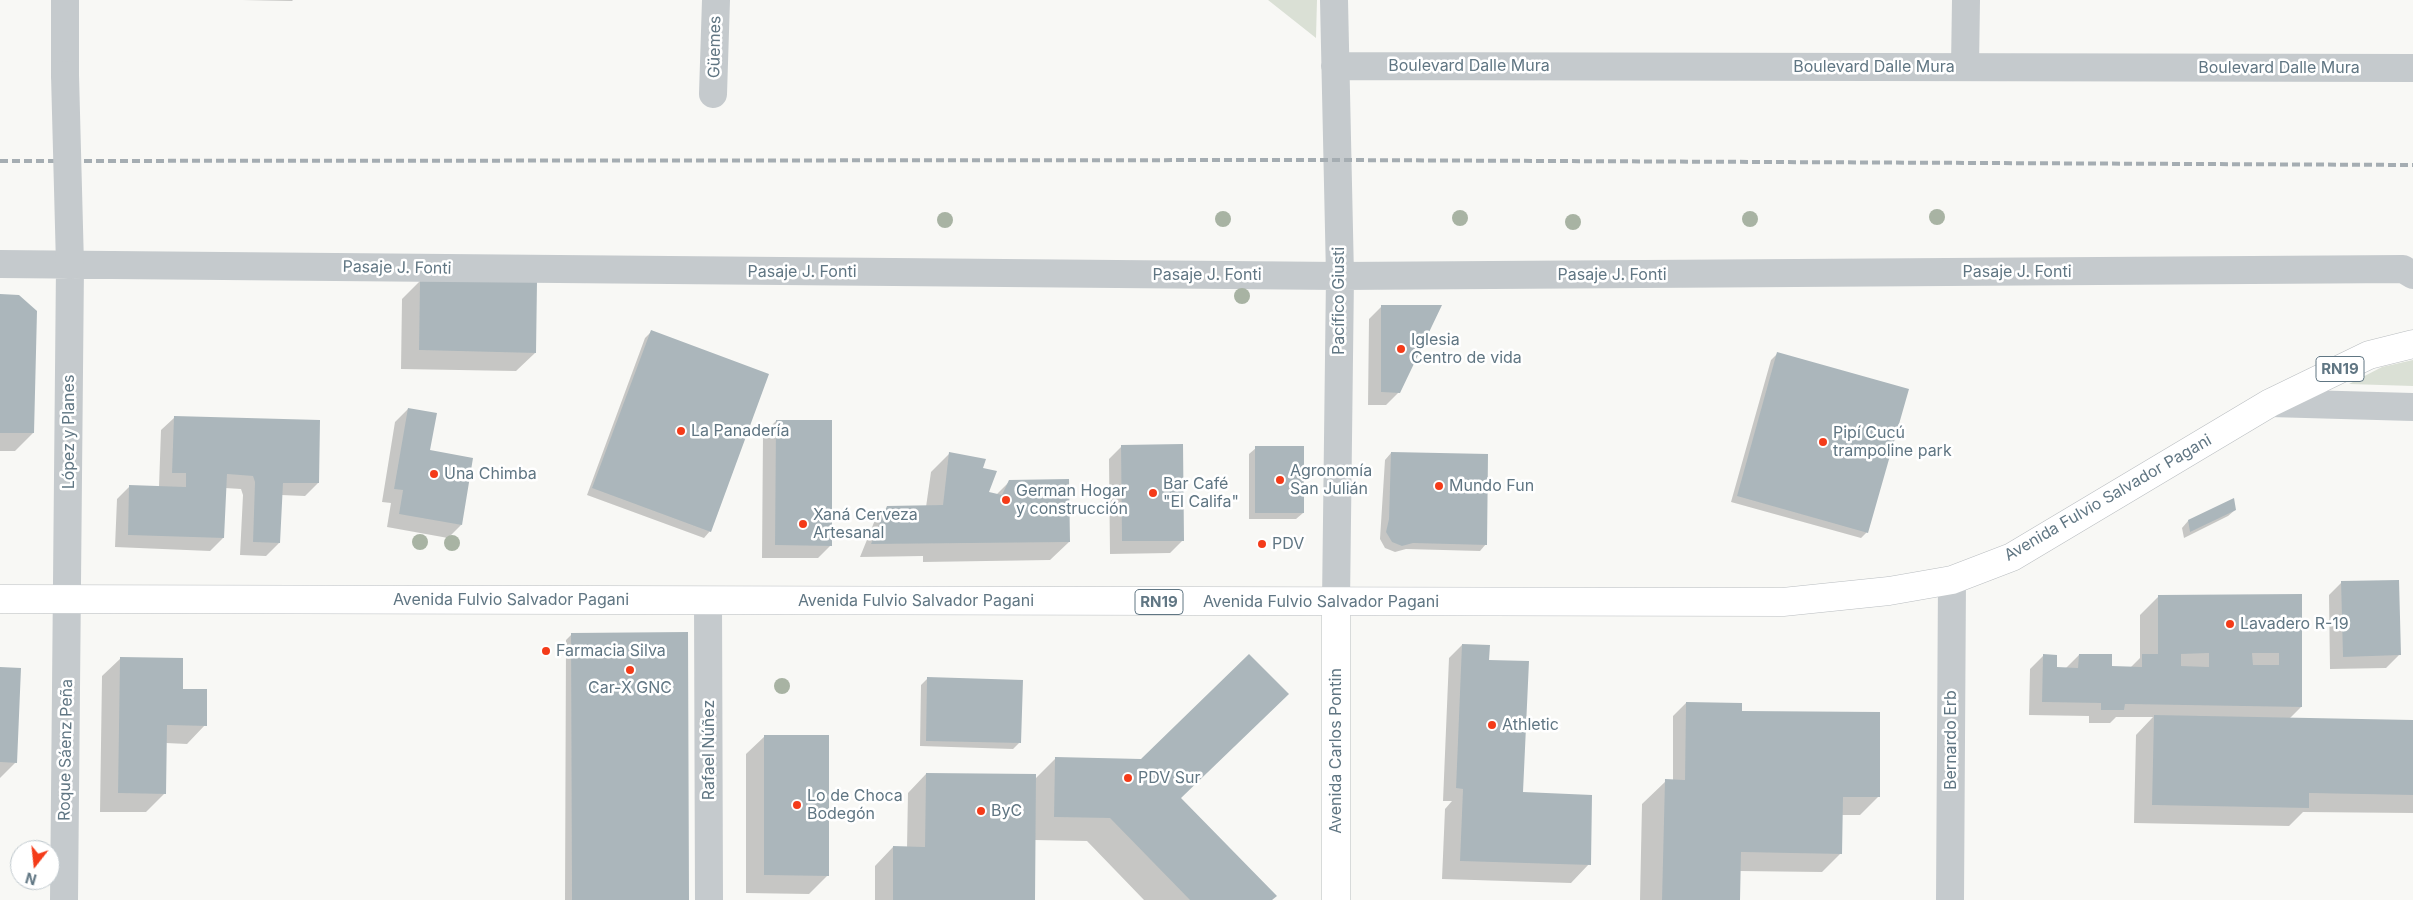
<!DOCTYPE html>
<meta charset="utf-8">
<style>
body{margin:0}
#map{position:relative;width:2413px;height:900px;overflow:hidden;background:#f8f8f5;font-family:Inter,sans-serif}
canvas{display:block}
.north{position:absolute;left:10px;top:840px;width:50px;height:50px;box-sizing:border-box;background:#fff;border:1px solid #bfc8cd;border-radius:50%;rotate:196deg;font-size:14px;font-weight:700;line-height:20px;text-align:center;color:#607683}
.north::after{content:'';display:block;margin:auto;width:18px;height:22px;background:#f43b19;clip-path:polygon(50% 0,100% 100%,50% 72%,0 100%)}
</style>
<div id="map">
<canvas width="2413" height="900"></canvas>
<div class="north">N</div>
</div>
<script>
const c = document.querySelector('canvas').getContext('2d');
c.lineJoin = 'round';
function fillPath(path, color) { c.fillStyle = color; c.fill(path, 'evenodd'); }
function stroke(path, color, width, dash) { c.strokeStyle = color; c.lineWidth = width; c.lineCap = dash ? 'butt' : 'round'; c.setLineDash(dash || []); c.stroke(path); }
function drawText(font, color, halo, rows, align = 'center') {
  c.font = font + ' Inter,sans-serif'; c.lineWidth = 5; c.setLineDash([]); c.textBaseline = 'middle'; c.strokeStyle = halo; c.fillStyle = color; for (const [text, x, y, turn = 0] of rows) {
    c.save(); c.translate(x, y); c.rotate((+turn || 0) * Math.PI / 180); c.textAlign = isNaN(turn) ? turn : align; if (halo) c.strokeText(text, 0, 0); c.fillText(text, 0, 0); c.restore();
  }
}
fillPath(new Path2D(`
 M1268,0H1317L1316,38Z
 M2413,360V386L2349,384L2382,367Z`), '#dae0d5');
fillPath(new Path2D(`
 M242,0H293L292,1Z
 M421,280L535,353L516,371L401,369L402,299Z
 M0,295L33,433L15,451H0Z
 M1382,306L1399,392L1386,405H1368L1369,319Z
 M651,332L710,531L704,538L587,495L645,338Z
 M1778,353L1867,532L1861,538L1731,502L1771,360Z
 M408,409L461,525L448,538L387,527L391,503L382,502L395,422Z
 M174,418L318,483L305,496L281,495L279,543L266,556L240,555L243,495L241,489L225,488L223,538L210,551L115,547L117,499L130,486L159,487L161,430Z
 M776,421L831,545L818,558H762L763,434Z
 M1122,446L1183,540L1170,553L1110,554L1109,459Z
 M1256,448L1303,513L1296,519H1249V454Z
 M950,453L982,468L988,493L996,495L1010,481L1069,542L1050,560L923,562V556L860,557L875,520L888,507H926L931,472Z
 M1391,453L1486,544L1480,551L1406,549L1395,552L1385,548L1380,539L1385,460Z
 M2235,510L2228,516L2184,538L2182,528L2188,521Z
 M2342,582L2399,655L2386,668L2330,669L2329,595Z
 M2301,595V707L2289,719L2413,721V813L2303,812L2289,826L2134,823L2136,735L2153,717H2116L2110,723H2089V716L2029,715L2030,669L2043,656L2056,669L2066,668L2079,655L2110,668H2130L2140,658V615L2159,596Z
 M572,634L687,900H565L566,640Z
 M1462,645L1488,661L1522,791L1589,864L1571,883L1442,879L1445,809L1452,801H1443L1449,658Z
 M121,658L182,690L205,725L187,744L166,743L165,793L146,812H100L102,676Z
 M0,668L16,762L0,778Z
 M928,678L1020,742L1013,749L920,746L921,685Z
 M1686,703L1741,713L1879,796L1860,815H1841V853L1822,872L1739,871V900H1640L1642,804L1666,781H1673V716Z
 M765,736L828,875L809,894L746,893V754Z
 M1056,758L1142,760L1180,798L1270,900H1144L1087,841L1034,840L1033,900H875V866L893,847L907,848L908,793L926,774L1035,779Z`), '#0003');
fillPath(new Path2D(`
 M420,279L537,281L536,353L419,350Z
 M0,294L19,295L37,311L34,433H0Z
 M1381,305H1442L1400,393L1381,392Z
 M651,330L769,374L711,532L592,488Z
 M1777,352L1909,389L1868,533L1737,496Z
 M408,408L437,413L430,450L473,458L462,525L399,514L403,490L394,489Z
 M174,416L320,420L319,483H283L280,543L253,542L255,482L253,476L227,474L224,538L128,535L129,485L186,487V473H172Z
 M776,420H832V546L775,545Z
 M1183,444L1184,541H1122L1121,445Z
 M1255,446H1304V513H1255Z
 M949,452L986,459L983,468L997,471L989,492L1002,495L1009,480L1069,479L1070,542L871,544L887,506L943,505Z
 M1391,452L1488,454L1487,545L1413,543L1402,546L1392,542L1386,532L1389,519Z
 M2234,498L2236,510L2190,532L2188,520Z
 M2399,580L2401,655L2343,657L2341,581Z
 M2302,594V707L2125,704L2124,710H2101V703L2042,702L2043,654L2057,655V667L2078,668L2079,654H2112V666L2142,667V654H2158V595ZM2209,653V667L2181,666V654ZM2252,653H2279V665H2253Z
 M688,632L689,900H572L571,633Z
 M1462,644L1490,645L1489,660L1529,661L1523,792L1592,795L1591,865L1460,861L1463,789L1456,788Z
 M1249,654L1289,694L1181,798L1277,896L1272,900H1190L1110,818L1054,817L1055,757L1141,759Z
 M120,657L183,658V689H207V726L167,725L166,794L118,793Z
 M0,667L21,668L17,763L0,762Z
 M927,677L1023,680L1021,743L926,741Z
 M1686,702L1742,703V711L1880,712V797H1843L1842,854L1741,852L1740,900H1662L1665,779L1685,780Z
 M2154,715L2413,720V795L2309,793V808L2152,805Z
 M764,735H829V876L764,875Z
 M926,773L1036,774L1035,900H893V846L925,847Z`), '#abb6bb');
const major = new Path2D(`
 M1336,900V602`);
const highway = new Path2D(`
 M0,599L1783,602L1889,591L1952,580L2012,557L2270,403L2369,355L2413,344`);
stroke(major, '#b8bdc0', 29);
stroke(highway, '#b9bdc0', 29);
stroke(new Path2D(`
 M65,0V75
 M1334,0L1340,276L1336,602
 M1335,66L2413,68
 M1965,67L1966,0
 M713,94L716,0
 M0,264L1340,276L2403,269L2413,275
 M2270,403L2413,407
 M708,601L709,900
 M64,900L70,265
 M1950,900L1952,580`), '#c5cacd', 28);
stroke(major, '#fff', 28);
stroke(highway, '#fff', 28);
stroke(new Path2D(`
 M0,161L1338,160L2413,165`), '#a5adb2', 4, [8, 4]);
stroke(new Path2D(`
 M65,75L70,265`), '#c5cacd', 28);
c.fillStyle = '#a8b3a3';
for (const [x, y] of [
 [1937,217],
 [1460,218],
 [1223,219],
 [1750,219],
 [945,220],
 [1573,222],
 [1242,296],
 [420,542],
 [452,543],
 [782,686]
]) { c.beginPath(); c.arc(x, y, 8, 0, 2 * Math.PI); c.fill(); }
for (const [x, y, r, color] of [
 [1401,349,5,"#f43b19"],
 [681,431,5,"#f43b19"],
 [1823,442,5,"#f43b19"],
 [434,474,5,"#f43b19"],
 [1280,480,5,"#f43b19"],
 [1439,486,5,"#f43b19"],
 [1153,493,5,"#f43b19"],
 [1006,500,5,"#f43b19"],
 [803,524,5,"#f43b19"],
 [1262,544,5,"#f43b19"],
 [2230,624,5,"#f43b19"],
 [546,651,5,"#f43b19"],
 [630,670,5,"#f43b19"],
 [1492,725,5,"#f43b19"],
 [1128,778,5,"#f43b19"],
 [797,805,5,"#f43b19"],
 [981,811,5,"#f43b19"]
]) { const dot = new Path2D(); dot.arc(x, y, r, 0, 2 * Math.PI); c.fillStyle = color; c.fill(dot); stroke(dot, '#fff', 2); }
for (const [x, y, w] of [
 [2340,369,48],
 [1159,602,48]
]) { const box = new Path2D(); box.roundRect(x - w / 2, y - 12.5, w, 25, 4); c.fillStyle = '#fff'; c.fill(box); stroke(box, '#607683', 1); }
drawText('bold 15px', '#607683', null, [
 ["RN19",2340,369],
 ["RN19",1159,602]
]);
drawText('16px', '#607683', '#fff', [
 ["Güemes",715,47,-89],
 ["Boulevard Dalle Mura",1469,66],
 ["Boulevard Dalle Mura",1874,67],
 ["Boulevard Dalle Mura",2279,68],
 ["Pasaje J. Fonti",397,268,1],
 ["Pasaje J. Fonti",802,272],
 ["Pasaje J. Fonti",2017,272],
 ["Pasaje J. Fonti",1207,275],
 ["Pasaje J. Fonti",1612,275],
 ["Pacífico Giusti",1339,301,-90],
 ["López y Planes",69,432,-90],
 ["Avenida Fulvio Salvador Pagani",2108,498,-30],
 ["Avenida Fulvio Salvador Pagani",511,600],
 ["Avenida Fulvio Salvador Pagani",916,601],
 ["Avenida Fulvio Salvador Pagani",1321,602],
 ["Bernardo Erb",1951,740,-90],
 ["Roque Sáenz Peña",66,750,-89],
 ["Rafael Núñez",709,750,-90],
 ["Avenida Carlos Pontin",1336,751,-90]
]);
drawText('16px', '#607683', '#fff', [
 ["Iglesia",1411,340],
 ["Centro de vida",1411,358],
 ["La Panadería",691,431],
 ["Pipí Cucú",1833,433],
 ["trampoline park",1833,451],
 ["Agronomía",1290,471],
 ["San Julián",1290,489],
 ["Una Chimba",444,474],
 ["Bar Café",1163,484],
 ["\"El Califa\"",1163,502],
 ["Mundo Fun",1449,486],
 ["German Hogar",1016,491],
 ["y construcción",1016,509],
 ["Xaná Cerveza",813,515],
 ["Artesanal",813,533],
 ["PDV",1272,544],
 ["Lavadero R-19",2240,624],
 ["Farmacia Silva",556,651],
 ["Car-X GNC",630,688,"center"],
 ["Athletic",1502,725],
 ["PDV Sur",1138,778],
 ["Lo de Choca",807,796],
 ["Bodegón",807,814],
 ["ByC",991,811]
], 'left');
</script>
